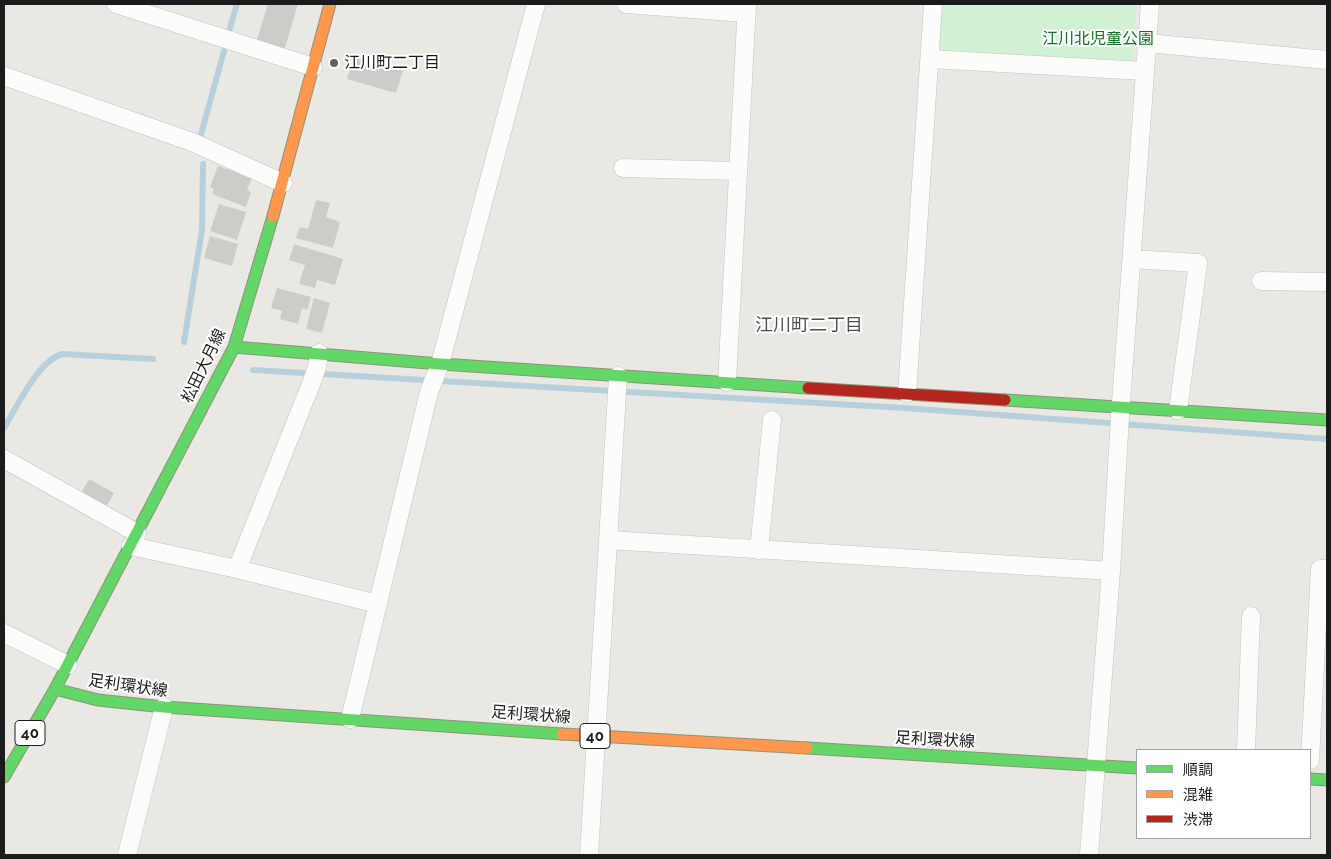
<!DOCTYPE html>
<meta charset="utf-8">
<style>
body{margin:0}
#map{position:relative;width:1331px;height:859px;overflow:hidden;background:#e9e8e3;font-family:Raleway,"Noto Sans JP",sans-serif}
canvas{display:block}
.frame{position:absolute;inset:0;border:5px solid #1b1b1b;pointer-events:none}
.legend{position:absolute;left:1136px;top:749px;width:175px;height:90px;box-sizing:border-box;background:#fff;border:1px solid #a4a4a4;margin:0;padding:6px 9px;list-style:none;font-size:15px;color:#1b1b1b}
.legend li{display:flex;align-items:center;gap:10px;height:25px}
.legend b{width:25px;border:1px solid #a4a4a4}
</style>
<div id="map">
<canvas width="1331" height="859"></canvas>
<div class="frame"></div>
<ul class="legend">
<li><b style="height:6px;background:#63d668"></b>順調</li>
<li><b style="height:6px;background:#ff974d"></b>混雑</li>
<li><b style="height:6px;background:#b3261e"></b>渋滞</li>
</ul>
</div>
<script>
const c = document.querySelector('canvas').getContext('2d');
c.lineJoin = 'round';
function fillPath(path, color) { c.fillStyle = color; c.fill(path, 'evenodd'); }
function stroke(path, color, width, dash) { c.strokeStyle = color; c.lineWidth = width; c.lineCap = dash ? 'butt' : 'round'; c.setLineDash(dash || []); c.stroke(path); }
function drawText(font, color, halo, rows, align = 'center') {
  c.font = font + ' Raleway,"Noto Sans JP",sans-serif'; c.lineWidth = 4; c.setLineDash([]); c.textBaseline = 'middle'; c.strokeStyle = halo; c.fillStyle = color; for (const [text, x, y, turn = 0] of rows) {
    c.save(); c.translate(x, y); c.rotate((+turn || 0) * Math.PI / 180); c.textAlign = isNaN(turn) ? turn : align; if (halo) c.strokeText(text, 0, 0); c.fillText(text, 0, 0); c.restore();
  }
}
fillPath(new Path2D(`
 M939,4H1136L1132,66L936,52Z`), '#d1f0d4');
stroke(new Path2D(`
 M229,31L237,4
 M200,138L224,51
 M184,342L202,230L203,164
 M253,370L904,408L1327,439
 M4,428C17,407 38,361 62,354L153,359`), '#b7d0dc', 6);
fillPath(new Path2D(`
 M268,4H298L284,51L256,43Z
 M354,57L403,71L396,93L347,79Z
 M218,166L252,178L247,190L251,192L246,207L212,194L214,189L210,187Z
 M316,200L330,203L326,217L340,222L333,248L296,238L300,227L308,229Z
 M219,204L246,212L237,240L210,231Z
 M210,236L238,244L232,266L204,258Z
 M294,244L343,259L335,285L317,280L315,288L299,284L305,265L289,260Z
 M277,288L311,297L307,310L302,308L298,324L280,319L282,311L271,308Z
 M314,298L330,303L322,333L306,329Z
 M89,479L114,493L106,507L81,493Z`), '#ceccc8');
const street = new Path2D(`
 M116,4L313,67
 M626,4L746,13
 M1147,43L1327,60
 M930,59L1145,71
 M4,76L192,142L283,183
 M623,168L738,171
 M1132,259L1198,263L1178,410
 M1261,281L1327,282
 M727,382L747,4
 M907,393L933,4
 M4,459L137,533
 M609,540L1111,571
 M131,546L237,569L378,604
 M759,550L772,420
 M237,569L311,384L317,367L319,353
 M4,633L68,665
 M350,719L429,392L440,364L536,4
 M1246,750L1251,616
 M1310,760L1320,569H1327
 M127,855L164,707
 M589,855L618,376
 M1089,855L1111,571L1120,416L1150,4`);
const fast = new Path2D(`
 M234,347L440,364L808,388
 M1005,400L1327,420
 M55,689L234,347L273,216
 M807,748L1137,768
 M4,777L55,689L98,700L164,707L562,734
 M1310,779L1327,780`);
const slow = new Path2D(`
 M273,216L330,4
 M562,734L807,748`);
const jam = new Path2D(`
 M808,388L1005,400`);
stroke(street, '#c2c2bf', 19);
stroke(fast, '#8e927c', 13);
stroke(slow, '#8e927c', 13);
stroke(jam, '#8e927c', 13);
stroke(street, '#fcfcfb', 18);
stroke(fast, '#63d668', 11);
stroke(slow, '#ff974d', 11);
stroke(jam, '#b3261e', 11);
for (const [x, y, r, color] of [
 [334,63,5,"#636361"]
]) { const dot = new Path2D(); dot.arc(x, y, r, 0, 2 * Math.PI); c.fillStyle = color; c.fill(dot); stroke(dot, '#fff', 2); }
for (const [x, y, w] of [
 [30,733,30],
 [595,736,30]
]) { const box = new Path2D(); box.roundRect(x - w / 2, y - 12.5, w, 25, 4); c.fillStyle = '#fff'; c.fill(box); stroke(box, '#1b1b1b', 1); }
drawText('bold 15px', '#1b1b1b', null, [
 ["40",30,733],
 ["40",595,736]
]);
drawText('16px', '#0f7322', '#fff', [
 ["江川北児童公園",1098,39]
]);
drawText('16px', '#1b1b1b', '#fff', [
 ["江川町二丁目",344,63]
], 'left');
drawText('16px', '#1b1b1b', '#fff', [
 ["松田大月線",204,366,-64],
 ["足利環状線",128,686,8],
 ["足利環状線",531,715,4],
 ["足利環状線",935,740,3]
]);
drawText('18px', '#4e4e4e', '#fff', [
 ["江川町二丁目",809,326]
]);
</script>
